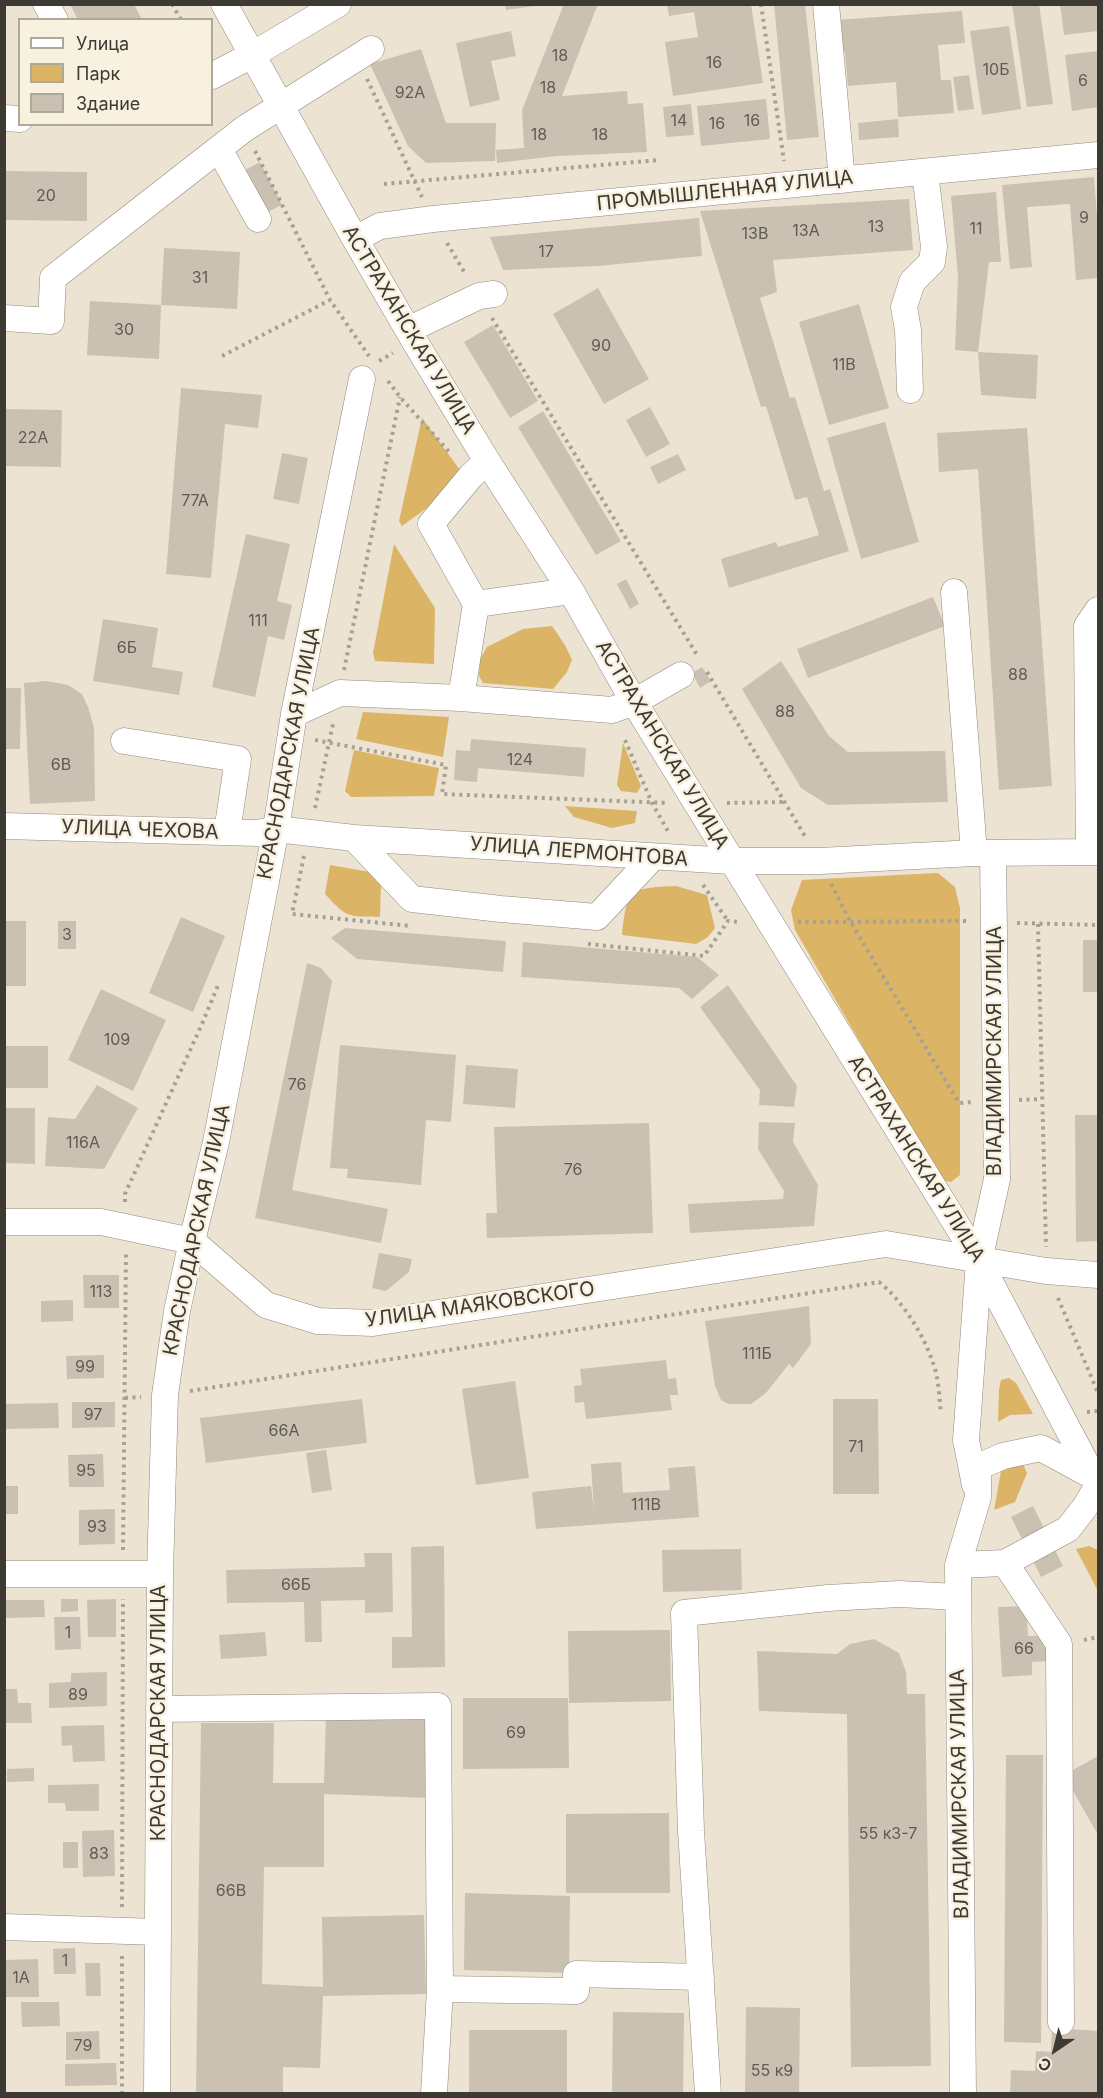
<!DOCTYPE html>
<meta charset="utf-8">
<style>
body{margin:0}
#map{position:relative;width:1103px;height:2098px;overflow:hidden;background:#ece3d3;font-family:Inter,sans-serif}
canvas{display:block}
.frame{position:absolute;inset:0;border:6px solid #3d3a33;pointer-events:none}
.legend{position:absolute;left:18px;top:18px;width:195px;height:108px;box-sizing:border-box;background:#f9f1e0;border:2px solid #aea89b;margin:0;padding:8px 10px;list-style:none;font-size:18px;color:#3d3a33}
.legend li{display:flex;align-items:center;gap:12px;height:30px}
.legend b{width:30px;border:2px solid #aea89b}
.north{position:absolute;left:1025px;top:2020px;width:60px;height:60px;-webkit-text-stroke:4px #f9f1e0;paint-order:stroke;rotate:215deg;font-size:16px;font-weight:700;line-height:24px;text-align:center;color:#3d3a33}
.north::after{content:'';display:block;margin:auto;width:21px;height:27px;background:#3d3a33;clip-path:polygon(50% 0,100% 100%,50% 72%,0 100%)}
</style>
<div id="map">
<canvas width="1103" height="2098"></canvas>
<div class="frame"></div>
<ul class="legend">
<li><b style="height:8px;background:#fff"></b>Улица</li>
<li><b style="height:16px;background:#dbb466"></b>Парк</li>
<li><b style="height:16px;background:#cac1b2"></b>Здание</li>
</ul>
<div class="north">С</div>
</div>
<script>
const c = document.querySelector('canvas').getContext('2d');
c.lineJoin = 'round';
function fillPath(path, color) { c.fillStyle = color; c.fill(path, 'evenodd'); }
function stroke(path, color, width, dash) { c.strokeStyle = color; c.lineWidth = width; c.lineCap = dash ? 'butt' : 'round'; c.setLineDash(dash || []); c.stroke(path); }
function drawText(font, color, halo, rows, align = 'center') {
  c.font = font + ' Inter,sans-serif'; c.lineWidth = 5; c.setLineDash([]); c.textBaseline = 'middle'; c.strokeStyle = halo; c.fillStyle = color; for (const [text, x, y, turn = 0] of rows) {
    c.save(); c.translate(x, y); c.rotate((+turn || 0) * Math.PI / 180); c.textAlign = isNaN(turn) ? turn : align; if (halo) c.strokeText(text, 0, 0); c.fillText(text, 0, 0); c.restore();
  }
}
fillPath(new Path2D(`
 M422,418L460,470L450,491L402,526L399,521Z
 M394,544L435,608L434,664L375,661L373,653Z
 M552,626L565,645L572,660L567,672L553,689L483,683L479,676L480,659L487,647L523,629Z
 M363,712L449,717L443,757L356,739Z
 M623,743L641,786L637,793L621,791L617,785Z
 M354,750L439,768L434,796L351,797L345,791Z
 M565,806L637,811L635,823L612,828L574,817Z
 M330,865L370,872L381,884L380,917C347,916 348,919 325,894Z
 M938,873L955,887L960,908V1175L951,1182L940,1180L795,930L791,910L802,880Z
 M676,886L707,895L715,928L708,937L696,944L622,935C627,889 630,888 676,886Z
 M1009,1378L1016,1383L1033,1414L1010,1415L998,1422L999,1389L1001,1380Z
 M1023,1464L1027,1473L1015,1502L994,1510L1001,1471Z
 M1089,1546L1098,1550V1591L1076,1549Z`), '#dbb466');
fillPath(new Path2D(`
 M70,4H134L142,20H78Z
 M505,4H535V6L506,10Z
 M564,4H598L562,96L627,91L628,104L643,103L647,152L557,156L497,163L496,150L524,148L522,110Z
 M667,4H751L763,83L673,96L665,42L698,37L694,12L669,16Z
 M774,4H805L819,137L787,140Z
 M1012,4H1039L1053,104L1027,107Z
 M1060,4H1098V31L1064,35Z
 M962,11L965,43L938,45L941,80H951L954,113L898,117L896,82L848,86L845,52L838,53L836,20Z
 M1009,26L1021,109L982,115L970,31Z
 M511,31L516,56L491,61L500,100L470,107L456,43Z
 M421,49L446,123H496L495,161L426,163L408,146L370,64Z
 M1098,51V107L1072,111L1065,55Z
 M969,75L974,109L958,111L953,77Z
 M766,99L770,139L701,146L697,106Z
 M691,104L694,135L666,137L663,107Z
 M898,119L899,137L859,140L858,123Z
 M260,162L282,205L263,214L241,172Z
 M4,171L87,172V221L4,220Z
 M1094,177L1098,229V278L1076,280L1070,204L1027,207L1032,267L1010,269L1002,185Z
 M996,192L1001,262H989L978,352L955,350L958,277L951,196Z
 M909,199L913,250L773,260L777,292L760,298L790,398L795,397L824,491L830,489L849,551L729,588L721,559L776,542L778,547L819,535L807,497L795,500L766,406L761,407L700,211Z
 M699,218L702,256L597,266L503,270L490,237Z
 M164,248L240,252L237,309L161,305Z
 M598,288L649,379L604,404L553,314Z
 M90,301L161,305L159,359L87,355Z
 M859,304L889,408L829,425L799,322Z
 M493,325L538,401L510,418L464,342Z
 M978,352L1038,355L1036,399L981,395Z
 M181,388L262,395L258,428L225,424L211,578L166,574Z
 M650,407L670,444L646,457L626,420Z
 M4,409L62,410L61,467L4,466Z
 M543,411L621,541L596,555L518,427Z
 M885,422L919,542L861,559L827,438Z
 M1027,428L1052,786L999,790L978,469L939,472L937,433Z
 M282,453L308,458L299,504L273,499Z
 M678,454L686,470L658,484L650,467Z
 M246,534L290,544L277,601L292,605L284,640L268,636L255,697L212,687Z
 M626,579L639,604L630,609L617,584Z
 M933,597L945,626L808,678L797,649Z
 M103,619L158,628L152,667L183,672L179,695L93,681Z
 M781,661L829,736L848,752L945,751L948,802L828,805L801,788L742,689Z
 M702,667L711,681L700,688L692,673Z
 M46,681L68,685L82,694L88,707L94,728L95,801L30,804L24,683Z
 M4,688H21L20,749H4Z
 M471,739L586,748L584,777L478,768L477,782L454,780L456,750L470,751Z
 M181,917L225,936L193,1012L149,993Z
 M4,921H26V986H4Z
 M58,921H76V949H58Z
 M345,928L506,941L503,972L357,959L331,938Z
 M1083,940H1098V992H1083Z
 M523,942L697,957L719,975L692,999L679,988L521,977Z
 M307,963L321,968L332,981L292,1190L388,1209L381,1243L255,1218Z
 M728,985L797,1086L794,1107L759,1105L760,1090L700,1007Z
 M101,989L166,1020L133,1091L68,1060Z
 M340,1045L456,1055L451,1122L426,1120L421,1185L347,1178L348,1169L330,1168Z
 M4,1046H48V1088H4Z
 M466,1065L518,1069L515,1108L463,1104Z
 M97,1085L138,1108L104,1169L45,1166L48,1117L75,1119Z
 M4,1108H35V1164L4,1163Z
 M1075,1115H1098V1241L1076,1242Z
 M759,1122L795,1123L793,1142L818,1185L814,1226L690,1233L688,1204L783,1199L784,1191L758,1149Z
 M649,1123L653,1233L487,1238L486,1213H497L494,1127Z
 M379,1253L412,1259L409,1272L386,1291L372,1288Z
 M83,1275H119V1308H84Z
 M73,1300V1321L41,1322V1301Z
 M809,1306L811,1344L793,1368L789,1364L766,1393L751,1404H728L721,1400L715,1386L705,1321Z
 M104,1355V1378L67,1379L66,1356Z
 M666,1360L668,1379L676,1378L678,1395H670L672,1410L586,1419L584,1402L575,1403L574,1386L582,1385L580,1369Z
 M515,1381L529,1478L476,1485L462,1389Z
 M362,1399L367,1443L206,1463L200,1418Z
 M833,1399H878L879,1494H833Z
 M72,1402H115V1427L72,1428Z
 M58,1403L59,1428L4,1429V1404Z
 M326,1450L332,1490L312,1493L306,1453Z
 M103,1454L104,1487H69L68,1455Z
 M621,1462L623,1493L670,1490L668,1468L695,1466L699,1517L536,1529L532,1492L591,1486L594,1511L591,1464Z
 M4,1486H18V1514H4Z
 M1033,1506L1063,1566L1041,1577L1011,1517Z
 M115,1509V1544L79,1545V1510Z
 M444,1546L445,1667L392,1668V1637H412L411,1547Z
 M741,1549L742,1590L663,1592L662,1550Z
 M364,1553H392L393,1612L365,1613V1600L321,1601L322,1642H305L304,1602L227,1603L226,1570L365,1567Z
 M61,1599H78V1611L61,1612Z
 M116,1599V1637H88L87,1600Z
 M4,1600H44L45,1617L4,1618Z
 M1026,1606L1028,1636H1047L1048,1661L1032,1662V1675L1002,1677L998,1607Z
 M54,1617H80L81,1649L55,1650Z
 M670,1630L671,1701L569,1703L568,1631Z
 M265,1632L267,1656L221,1659L219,1635Z
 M874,1639L899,1653L906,1672L907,1694H925L931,2066L851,2067L847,1714L759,1711L757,1651L837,1654L850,1644Z
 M107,1672V1706L49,1708V1683L71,1682V1673Z
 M4,1689H17L18,1703H31L32,1723H4Z
 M463,1698H568L569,1768L463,1769Z
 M326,1713L432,1717L429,1798L324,1794V1867H264L262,1984L323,1987L322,1917L424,1915L426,1994L323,1996L320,2068L283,2067V2094H196L201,1723H274L273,1783H324Z
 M104,1725L105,1761L73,1762L72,1745L62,1746L61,1726Z
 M1006,1755H1043L1041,2043L1004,2042Z
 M1098,1756V1835L1064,1775Z
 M34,1768V1781L7,1782V1769Z
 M99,1784V1811H66L65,1803H48V1785Z
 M669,1813L670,1893H566V1814Z
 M114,1830L115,1876L83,1877L82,1831Z
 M63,1842H78V1868H63Z
 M465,1893L570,1896L569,1973L464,1970Z
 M75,1948L76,1974H54L53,1949Z
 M38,1959L39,1997H4V1960Z
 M85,1963H100L101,1996H86Z
 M21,2002H59L60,2026L22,2027Z
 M746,2007L800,2008L799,2094H745Z
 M613,2012L684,2013L683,2094H612Z
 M1052,2028L1098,2031V2094H1010L1011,2070L1035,2071L1036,2051L1051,2052Z
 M469,2030H567V2094H469Z
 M99,2031L100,2059L66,2060V2032Z
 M116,2063L117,2085L65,2086V2064Z`), '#cac1b2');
const minor = new Path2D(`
 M46,4L55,20
 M224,4L355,239L415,342L487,461L571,591L634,702L979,1261L1098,1486
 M826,4L842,180
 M212,76L252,55L338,4
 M4,118L20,119
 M219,149L258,219
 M355,239L380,226L433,219L1098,155
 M4,318L51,321L53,278L244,129L371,49
 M408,330L479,296L494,294
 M910,390L908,330L904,307L912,282L932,262L934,247L925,172
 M954,592L974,853
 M476,604L571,591
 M461,698L476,604L431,524L471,476L487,461
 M294,714L340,693L461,698L612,710L634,702L681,675
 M124,741L238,759L227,832
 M4,826L258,833L276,829L354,838L731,861H820L974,853L1098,852
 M354,838L412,899L501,909L597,917L653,857
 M1089,852L1087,626L1098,610
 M4,1222H101L192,1241L266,1305L318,1321L373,1323L886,1244L1046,1271L1098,1275
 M975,1485L966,1440L979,1261L997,1179L993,853
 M1005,1563L1068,1529L1085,1507L1098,1485
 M958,1565L1005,1563L1059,1644L1061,2022
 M4,1574H160
 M159,1709L438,1706L440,1989L576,1991V1974L701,1977
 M4,1927L158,1932
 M157,2094L160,1574L165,1395L177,1311L192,1241L216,1142L276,829L294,714L362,379
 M434,2094L440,1989
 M708,2094L691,1831L684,1613L828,1598L899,1594L958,1597
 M963,2094L958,1565L978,1497V1467L1003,1456L1041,1448L1091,1475`);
stroke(minor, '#91897a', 27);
stroke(new Path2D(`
 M172,4L181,20
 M761,4L784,161
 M367,79L422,197
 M255,151L330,300L369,356
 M384,184L659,160
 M447,243L466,275
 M492,318L697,655
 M222,356L330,300
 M379,361L393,353
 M388,381L400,397L450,453
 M344,670L400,397
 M707,672L806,838
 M315,740L446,765L442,794L668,803
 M625,740L652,803L669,833
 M727,803L786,802
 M315,808L333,724
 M304,856L292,914L411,926
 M831,884L850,921L959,1103L973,1102
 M703,885L728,921
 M798,922L970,921
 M1017,923L1098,925
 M1038,924L1046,1247
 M588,944L704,956L728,921L739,922
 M1019,1100L1041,1099
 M125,1202V1194L202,1024L219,983
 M1058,1298L1098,1393
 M190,1391L879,1282C902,1300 924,1335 933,1363C939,1378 939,1397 941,1413
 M125,1398L141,1397
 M1087,1412L1098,1411
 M123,1550L126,1251
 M1084,1640L1098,1637
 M122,1907L123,1599
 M122,2094V1956`), '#a7a194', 4, [3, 4.5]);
stroke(minor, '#fff', 26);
drawText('16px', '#605c53', null, [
 ["18",560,56],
 ["16",714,63],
 ["10Б",996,70],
 ["6",1083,81],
 ["18",548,88],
 ["92А",410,93],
 ["14",679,121],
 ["16",752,121],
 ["16",717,124],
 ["18",539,135],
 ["18",600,135],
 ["20",46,196],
 ["9",1084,218],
 ["13",876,227],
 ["11",976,229],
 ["13А",806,231],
 ["13В",755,234],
 ["17",546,252],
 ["31",200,278],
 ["30",124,330],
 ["90",601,346],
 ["11В",844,365],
 ["22А",33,438],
 ["77А",195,501],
 ["111",258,621],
 ["6Б",127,648],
 ["88",1018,675],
 ["88",785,712],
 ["124",520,760],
 ["6В",61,765],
 ["3",67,935],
 ["109",117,1040],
 ["76",297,1085],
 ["116А",83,1143],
 ["76",573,1170],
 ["113",101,1292],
 ["111Б",757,1354],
 ["99",85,1367],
 ["97",93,1415],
 ["66А",284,1431],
 ["71",856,1447],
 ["95",86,1471],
 ["111В",646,1505],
 ["93",97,1527],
 ["66Б",296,1585],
 ["1",68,1633],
 ["66",1024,1649],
 ["89",78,1695],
 ["69",516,1733],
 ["55 к3-7",888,1834],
 ["83",99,1854],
 ["66В",231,1891],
 ["1",65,1961],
 ["1А",21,1978],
 ["79",83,2046],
 ["55 к9",772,2071]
]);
drawText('20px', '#3d3a33', '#f9f1e0', [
 ["ПРОМЫШЛЕННАЯ УЛИЦА",725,191,-6],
 ["АСТРАХАНСКАЯ УЛИЦА",409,330,59],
 ["АСТРАХАНСКАЯ УЛИЦА",662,745,59],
 ["КРАСНОДАРСКАЯ УЛИЦА",289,753,-79],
 ["УЛИЦА ЧЕХОВА",140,830,2],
 ["УЛИЦА ЛЕРМОНТОВА",579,852,4],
 ["ВЛАДИМИРСКАЯ УЛИЦА",995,1051,-90],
 ["АСТРАХАНСКАЯ УЛИЦА",916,1159,58],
 ["КРАСНОДАРСКАЯ УЛИЦА",197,1230,-78],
 ["УЛИЦА МАЯКОВСКОГО",480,1305,-8],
 ["КРАСНОДАРСКАЯ УЛИЦА",159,1713,-90],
 ["ВЛАДИМИРСКАЯ УЛИЦА",960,1794,-91]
]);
</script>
